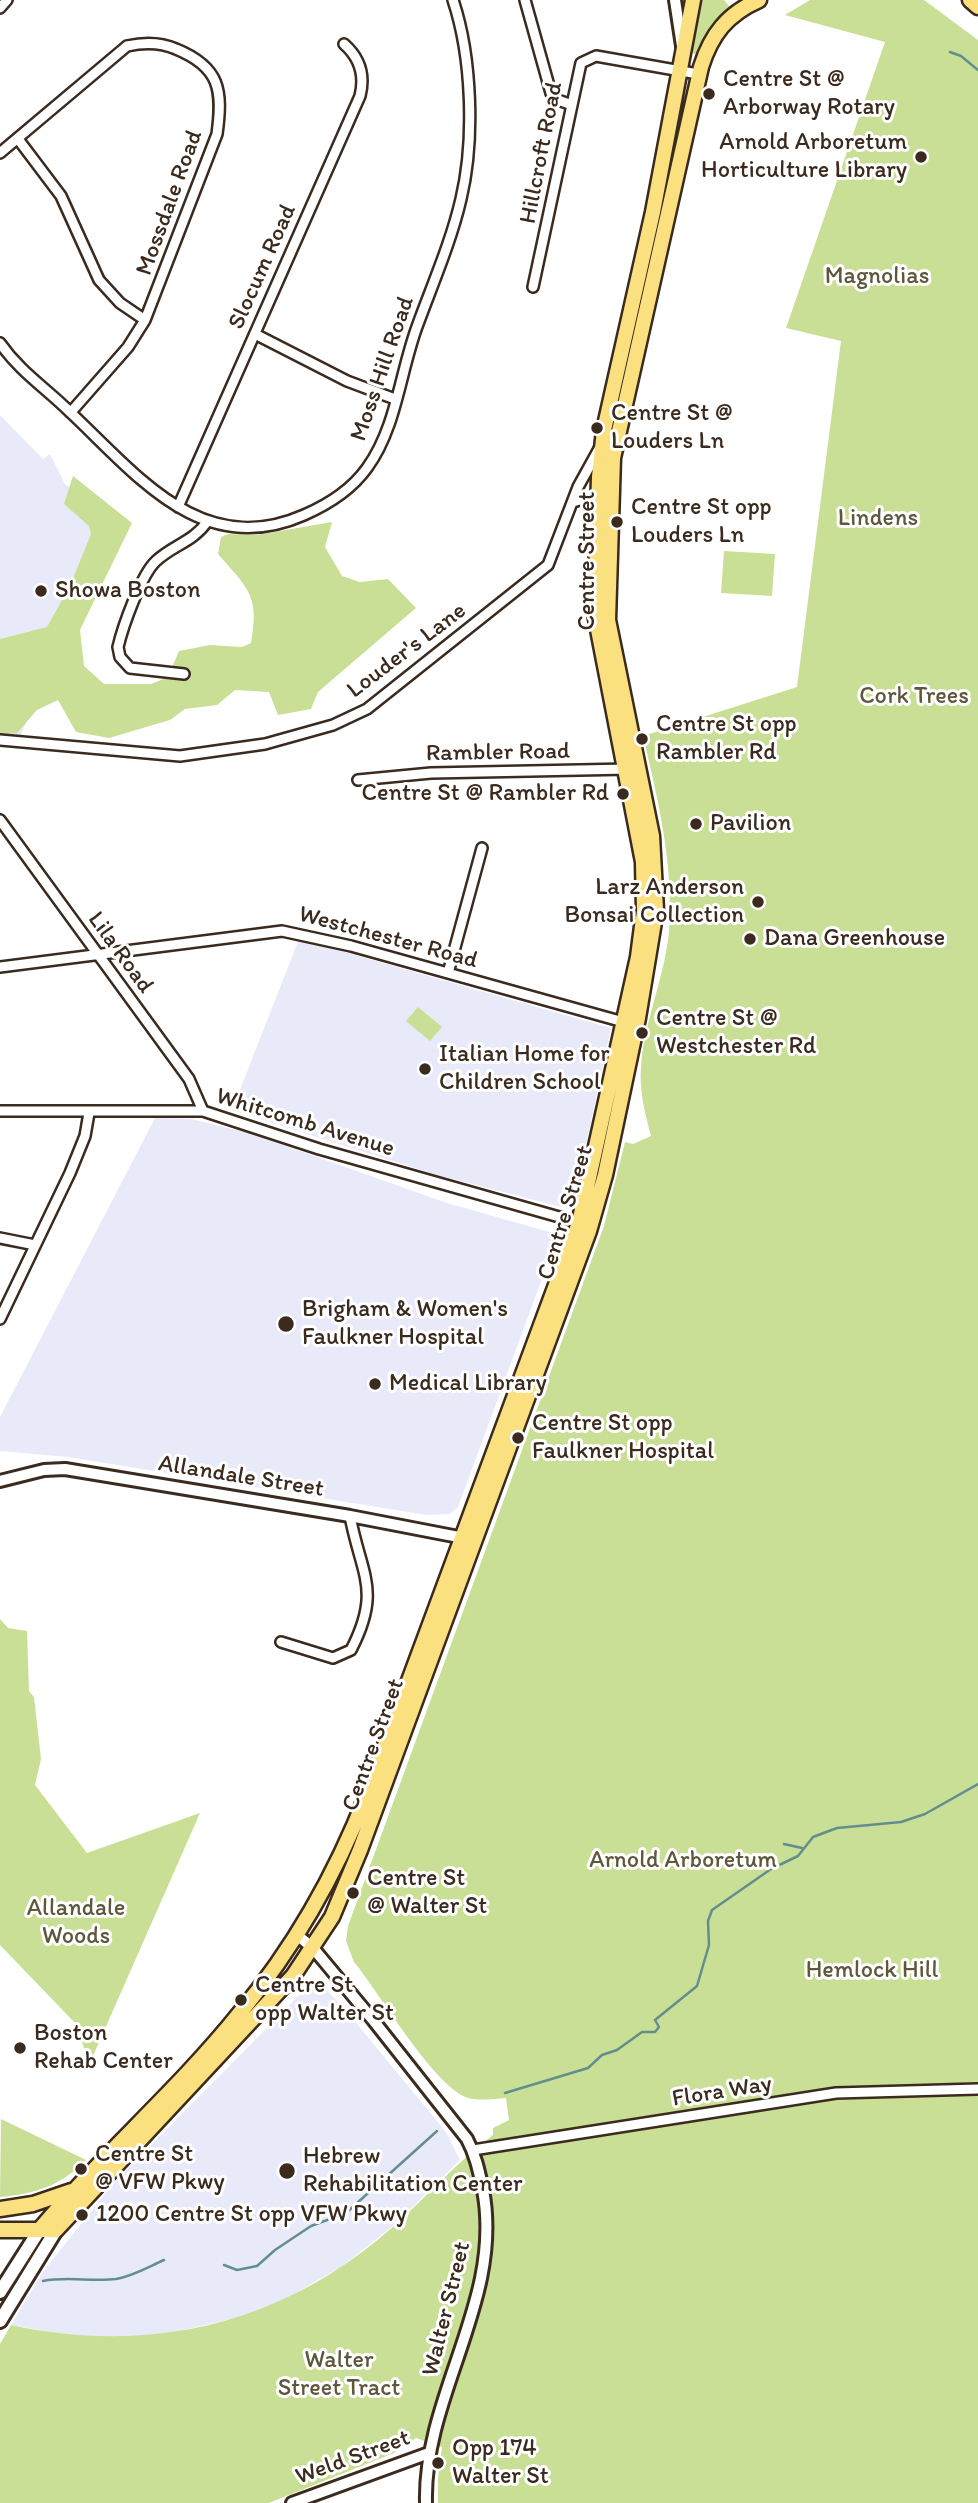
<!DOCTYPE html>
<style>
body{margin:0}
canvas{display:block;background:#fff}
</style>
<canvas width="978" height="2503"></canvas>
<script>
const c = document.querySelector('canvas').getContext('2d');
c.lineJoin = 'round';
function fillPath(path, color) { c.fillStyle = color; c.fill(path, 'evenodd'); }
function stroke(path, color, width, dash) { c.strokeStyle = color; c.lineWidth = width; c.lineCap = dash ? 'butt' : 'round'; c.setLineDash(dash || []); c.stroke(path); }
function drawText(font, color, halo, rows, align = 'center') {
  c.font = font + ' Itim,sans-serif'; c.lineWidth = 6; c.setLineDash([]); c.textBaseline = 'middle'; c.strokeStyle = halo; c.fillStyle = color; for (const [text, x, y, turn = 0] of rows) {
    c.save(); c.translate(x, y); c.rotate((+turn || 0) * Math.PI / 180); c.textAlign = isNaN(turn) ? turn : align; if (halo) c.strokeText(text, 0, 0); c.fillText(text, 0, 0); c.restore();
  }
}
fillPath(new Path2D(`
 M0,415L43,459L50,454L65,484L113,517L20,737L0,735Z
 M299,939L611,1028L581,1168L569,1209L437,1175L232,1110Z
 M155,1118L191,1119L249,1133L447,1203L553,1233L556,1241L458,1507L450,1514L427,1515L68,1457L0,1451V1417Z
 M309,1985L325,1988L343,2007L446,2132L460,2160L394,2225L341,2267L285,2299L242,2317L160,2335L117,2338L71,2336L11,2325L42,2273L111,2186Z`), '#e9eaf9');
fillPath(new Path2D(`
 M700,0H724L730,7L708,35L698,53L694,54L690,49Z
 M810,0H924L978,40V2503H438V2478L442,2447L416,2438L394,2453L269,2503H0V2344L11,2325C153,2356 286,2323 395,2225C428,2195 457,2162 493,2135V2128L509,2120L506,2098C494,2099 480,2101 468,2098C434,2087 379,1992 354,1962L346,1941L348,1926L604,1226L625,1142L633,1144L651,1136C645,1113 639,1091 641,1067C644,1021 665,977 669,931C674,866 658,799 643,736L797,687L841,341L786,328L885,42L785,15Z
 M73,476L132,523L80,630L84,666L104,684H151L168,677L179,651L210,645L242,647L251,643C260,594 247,588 218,554L221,537L228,534L257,535L332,522L325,547L342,576L360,582L388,579L416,608L318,692L311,709L278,715L269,692L235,690L217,705L185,709L170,720L109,738L76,732L58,700L37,710L17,733L0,734V639L47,627L70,586L91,534L89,526L64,504Z
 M724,551L775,554L772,596L721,593Z
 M418,1007L442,1027L430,1041L406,1021Z
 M0,1619L8,1628L27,1631L29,1691L34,1697L41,1759L35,1785L87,1853L200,1813L93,2056L84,2048L76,2024L0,1945Z
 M1,2119L86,2160C61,2186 34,2194 0,2197Z`), '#c9df95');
stroke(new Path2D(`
 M950,52L961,56L978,70
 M784,1844L802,1848
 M505,2093L588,2068L602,2055L617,2050L642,2032H655L659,2027L655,2020L697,1986L709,1945L708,1921L712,1910L771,1869L798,1856L813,1837L837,1828L901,1822L925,1814L978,1784
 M224,2265L237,2270L257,2266L275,2250L311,2226L346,2213L437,2131
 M43,2281C68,2276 91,2282 116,2279C133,2276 148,2267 164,2260`), '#648e8d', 2.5);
const minor = new Path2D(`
 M525,0L551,93L558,100L572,105
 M0,8L7,0
 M18,139L61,196L99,280L120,303L145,320
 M0,153L127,46C145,42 160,42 176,49C220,67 223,90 217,134L145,320L128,347L71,412
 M533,287L581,63L596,56L698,74
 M255,334L347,381L395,399
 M0,343C21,373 46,388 71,413C138,476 202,560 304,515C327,505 352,489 367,468C397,427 400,371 418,324C433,283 451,242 461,199C475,140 472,57 453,0
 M573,502L583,499L597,505
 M178,507L360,96C365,76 360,58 344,44
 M184,674L130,668L120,657L118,647C123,626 141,575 156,561C173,545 193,542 207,522
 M0,740L180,756L265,744L333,725L367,709L548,565L578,487L599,449
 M358,780L431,773L629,769
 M0,820L189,1079L203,1111
 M0,967L282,931L351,946L627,1023
 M448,973L482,848
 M0,1111H203L319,1149L584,1224
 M0,1238L35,1245
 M0,1319L70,1173L85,1136L89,1113
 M281,1642L333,1658L351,1650C382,1590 361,1575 350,1516
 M473,2150L836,2093L978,2089`);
const tertiary = new Path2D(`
 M675,0L682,46
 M0,1481L44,1470L65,1469L350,1516L469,1539
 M297,1935L313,1948L373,2020L467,2139C476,2156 479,2172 483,2190C504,2300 423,2395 426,2503
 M292,2503L429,2453`);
const secondary = new Path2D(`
 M0,2292L40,2229
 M0,2321L56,2230`);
const trunk = new Path2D(`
 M970,0L978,7
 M0,2209L33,2204L71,2191
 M40,2229C103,2154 178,2090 239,2014C294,1948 336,1874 367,1794L579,1223L638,957L644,911L643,862L595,614L599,477L604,430L653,212L693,0
 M0,2230H56L293,1976L332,1917L360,1850L589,1231L605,1175L638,1018L656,910L652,836L608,620L613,458L701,67C711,35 727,14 759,0`);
stroke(minor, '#3b2a1e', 14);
stroke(tertiary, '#3b2a1e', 16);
stroke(secondary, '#3b2a1e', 18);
stroke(trunk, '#3b2a1e', 19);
stroke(minor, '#fff', 9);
stroke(tertiary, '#fff', 10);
stroke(secondary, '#fff', 12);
stroke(trunk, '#fbe080', 14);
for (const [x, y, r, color] of [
 [709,94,7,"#3b2a1e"],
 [921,157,7,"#3b2a1e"],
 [597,428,7,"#3b2a1e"],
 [617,522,7,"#3b2a1e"],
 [41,591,7,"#3b2a1e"],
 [642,739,7,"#3b2a1e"],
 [623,794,7,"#3b2a1e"],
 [696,824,7,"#3b2a1e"],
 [758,902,7,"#3b2a1e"],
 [750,939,7,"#3b2a1e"],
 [642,1033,7,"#3b2a1e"],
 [425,1069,7,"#3b2a1e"],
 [286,1324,9,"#3b2a1e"],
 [375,1384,7,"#3b2a1e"],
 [518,1438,7,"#3b2a1e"],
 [353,1893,7,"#3b2a1e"],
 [241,2000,7,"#3b2a1e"],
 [20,2048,7,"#3b2a1e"],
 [81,2169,7,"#3b2a1e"],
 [287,2171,9,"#3b2a1e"],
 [82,2215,7,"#3b2a1e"],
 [438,2463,7,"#3b2a1e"]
]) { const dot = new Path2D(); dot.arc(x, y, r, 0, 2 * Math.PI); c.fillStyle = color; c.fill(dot); stroke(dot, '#fff', 2.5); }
drawText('24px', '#3b2a1e', '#fff', [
 ["Centre St @",723,80],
 ["Arborway Rotary",723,108],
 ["Arnold Arboretum",907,143,"right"],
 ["Horticulture Library",907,171,"right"],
 ["Centre St @",611,414],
 ["Louders Ln",611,442],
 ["Centre St opp",631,508],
 ["Louders Ln",631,536],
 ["Showa Boston",55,591],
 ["Centre St opp",656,725],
 ["Rambler Rd",656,753],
 ["Centre St @ Rambler Rd",609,794,"right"],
 ["Pavilion",710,824],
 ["Larz Anderson",744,888,"right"],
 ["Bonsai Collection",744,916,"right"],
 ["Dana Greenhouse",764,939],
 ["Centre St @",656,1019],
 ["Westchester Rd",656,1047],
 ["Italian Home for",439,1055],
 ["Children School",439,1083],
 ["Brigham & Women's",302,1310],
 ["Faulkner Hospital",302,1338],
 ["Medical Library",389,1384],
 ["Centre St opp",532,1424],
 ["Faulkner Hospital",532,1452],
 ["Centre St",367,1879],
 ["@ Walter St",367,1907],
 ["Centre St",255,1986],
 ["opp Walter St",255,2014],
 ["Boston",34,2034],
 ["Rehab Center",34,2062],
 ["Centre St",95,2155],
 ["@ VFW Pkwy",95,2183],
 ["Hebrew",303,2157],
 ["Rehabilitation Center",303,2185],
 ["1200 Centre St opp VFW Pkwy",96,2215],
 ["Opp 174",452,2449],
 ["Walter St",452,2477]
], 'left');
drawText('24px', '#3b2a1e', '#fff', [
 ["Hillcroft Road",542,153,-79],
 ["Mossdale Road",170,203,-70],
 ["Slocum Road",263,267,-66],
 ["Moss Hill Road",383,369,-71],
 ["Centre Street",588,561,-90],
 ["Louder's Lane",407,651,-37],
 ["Rambler Road",498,753,-1],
 ["Westchester Road",388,938,15],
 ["Lila Road",120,953,54],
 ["Whitcomb Avenue",305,1123,17],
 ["Centre Street",566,1213,-73],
 ["Allandale Street",241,1477,9],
 ["Centre Street",374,1745,-70],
 ["Flora Way",722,2092,-9],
 ["Walter Street",447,2309,-76],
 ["Weld Street",353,2458,-20]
]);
drawText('24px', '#5e573c', '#fff', [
 ["Magnolias",877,277],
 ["Lindens",878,519],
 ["Cork Trees",914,697],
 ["Arnold Arboretum",683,1861],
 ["Allandale",76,1909],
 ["Woods",76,1937],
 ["Hemlock Hill",872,1971],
 ["Walter",339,2361],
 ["Street Tract",339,2389]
]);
</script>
